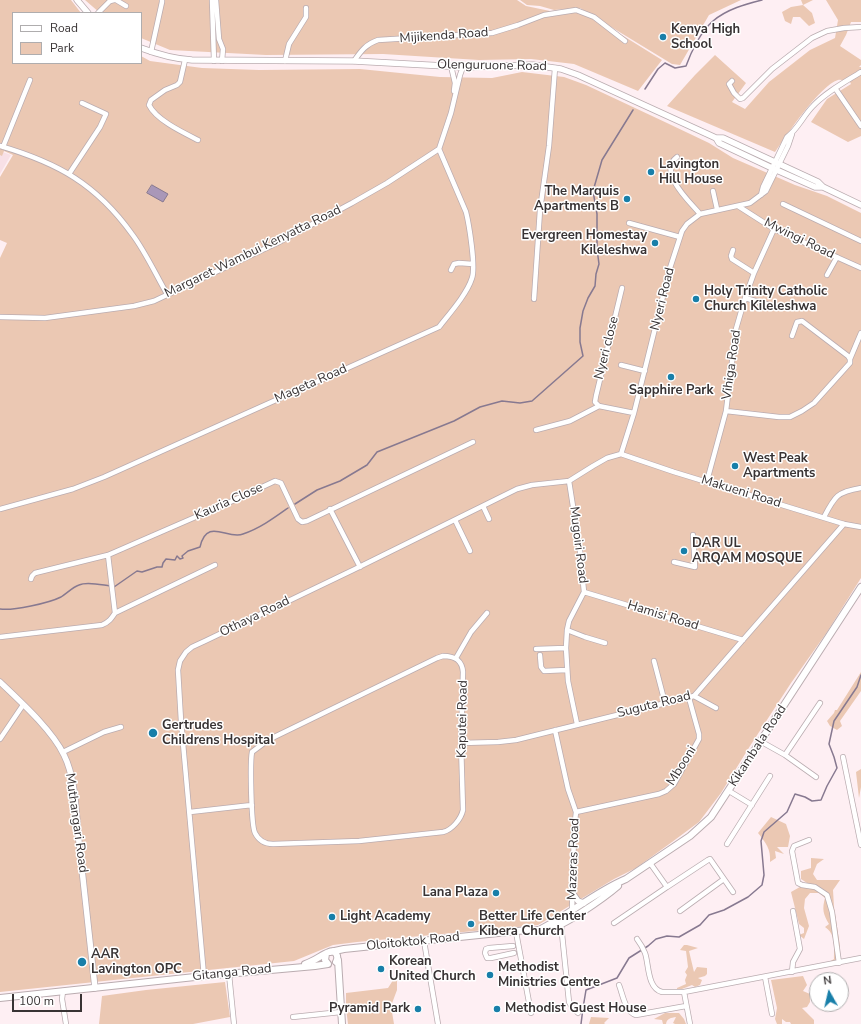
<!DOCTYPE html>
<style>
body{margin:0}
#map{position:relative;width:861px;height:1024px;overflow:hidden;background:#feeff3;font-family:"Nunito Sans",sans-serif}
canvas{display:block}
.legend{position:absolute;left:12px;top:12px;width:130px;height:52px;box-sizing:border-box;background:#fff;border:1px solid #afadae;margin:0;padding:5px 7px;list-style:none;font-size:12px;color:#383334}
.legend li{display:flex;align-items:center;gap:8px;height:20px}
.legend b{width:20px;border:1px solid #afadae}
.north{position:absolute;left:809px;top:972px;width:40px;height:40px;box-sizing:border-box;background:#fff;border:1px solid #afadae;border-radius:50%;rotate:352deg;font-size:11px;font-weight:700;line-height:16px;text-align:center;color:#383334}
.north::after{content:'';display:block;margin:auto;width:14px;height:18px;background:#187fa9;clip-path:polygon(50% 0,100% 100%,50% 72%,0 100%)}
.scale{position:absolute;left:12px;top:994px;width:70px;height:18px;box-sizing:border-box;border:2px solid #383334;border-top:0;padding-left:5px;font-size:12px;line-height:14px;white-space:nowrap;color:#383334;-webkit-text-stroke:3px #fff;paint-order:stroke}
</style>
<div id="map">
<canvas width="861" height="1024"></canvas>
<ul class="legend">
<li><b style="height:5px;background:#fff"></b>Road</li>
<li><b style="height:11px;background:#ebc8b3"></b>Park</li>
</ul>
<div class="north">N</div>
<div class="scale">100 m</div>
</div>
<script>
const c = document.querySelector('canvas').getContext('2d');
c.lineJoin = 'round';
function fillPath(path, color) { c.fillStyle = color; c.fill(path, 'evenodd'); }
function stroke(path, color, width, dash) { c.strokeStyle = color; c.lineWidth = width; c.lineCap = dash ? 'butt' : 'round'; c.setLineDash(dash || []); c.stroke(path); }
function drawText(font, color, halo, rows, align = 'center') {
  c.font = font + ' "Nunito Sans",sans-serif'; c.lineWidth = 3; c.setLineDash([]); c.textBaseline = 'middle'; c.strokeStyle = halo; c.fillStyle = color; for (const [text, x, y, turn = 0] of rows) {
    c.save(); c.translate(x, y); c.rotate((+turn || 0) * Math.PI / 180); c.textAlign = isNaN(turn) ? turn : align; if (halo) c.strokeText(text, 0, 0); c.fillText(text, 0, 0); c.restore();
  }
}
fillPath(new Path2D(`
 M0,151L11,155L0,174Z`), '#f8e0e6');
fillPath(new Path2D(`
 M0,0H71L81,13H13V63H141V56L150,61L202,68L259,70L360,69L440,77L492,78L522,72L564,77L586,85L667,123L709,143L733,158L795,185L827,196L861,213V578L827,632L791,683L750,746L721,793L699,822L672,842L636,868L614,879L538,925L357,942L333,945L294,961L0,992V258L7,243L0,240V177L13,155L4,151L2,156L0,155Z
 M85,0H517L526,6L550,11L580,9L662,60L638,91L574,64L531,59L479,60L383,54L266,55L170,50L141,38V13H100Z
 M520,0H741L709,15L680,65L672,64L580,8L554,10L540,6L527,5Z
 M801,0H813L803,5L812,13L815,23L809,26L800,17H793L791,24L785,21L782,12L791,7L803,5Z
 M826,0H861V22H851L846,35L840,46L861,60V65L859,67H861V136L848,142L811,122L827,99L851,84L850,82C846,81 841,79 838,80C819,86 787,135 775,152L667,106L695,75L715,55L746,83L732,102L745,109L769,82L810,50L835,38L838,20Z
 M861,672V691L840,721L842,726L837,730L830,726L827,721L834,713L835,710H837Z
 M861,769V787L859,798L856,772Z
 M771,817L786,824L790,836L788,847H777L784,854L775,851L776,858L770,862C771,849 766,843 758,833Z
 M811,858L824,859L817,864L813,874L817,880H840L833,890L834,907L840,946L836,961L829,962L834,959C834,948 836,934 825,927L829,924C823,914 822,909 825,898L819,893H810L805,899L804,908L809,926L804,939L799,935L804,933V928L799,924L791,892L807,883L801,879V871L811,868Z
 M684,945H687L698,948L689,951L694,972L697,967L707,968V974L705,976L698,978L702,980L700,985L695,987L692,985L677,991V988L686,984L685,980L687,975L685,972L688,967L686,951L680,950Z
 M397,974V990L391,1006L394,1024H348L346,1008V993L388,988Z
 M803,976L807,985L803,991L810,994V1002L807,1007L802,1008L814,1020V1024H791L790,1022H786L782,1019V1024H777L775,1019L777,1008L771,980Z
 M225,982L230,1017L193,1024H99L102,996L146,990Z
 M665,1013H679L684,1019L686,1024H675L673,1023L676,1017C671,1018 667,1018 666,1024H663L662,1020L654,1019Z
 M591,1017L609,1018L604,1023L605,1024H589Z`), '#ebc8b3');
const water = new Path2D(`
 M152,185L168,194L163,202L147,193Z`);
fillPath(water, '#a997b8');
stroke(water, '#877990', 1);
stroke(new Path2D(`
 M645,89L658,69L665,63L675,68L686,66C691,52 701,31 713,21C727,9 746,4 762,0
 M295,504L317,490L340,481L367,465L377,452L454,421L480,407L502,401L520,403L532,401L583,356L580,342V328L583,311L588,298L595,286L596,274L599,264L597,249V214L593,191L602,160L633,110
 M114,587L137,571L142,572L157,567H162L163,563L166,559L175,560L177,556L180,559L183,558L182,556L188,551L200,547C207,517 227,540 243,534C259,529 274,518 288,508
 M0,609C13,611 49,603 61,597C67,593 73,587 79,585C87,581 102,585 110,586
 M581,1024L583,1008L586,990L617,978L629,958L648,946L656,939L667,936L679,937L700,925L709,915L724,910L748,897L762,885L764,875L761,841L764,832L787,812L795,794L805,797L812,801L821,800L827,786L837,768L834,757L829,744L834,721L857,687L861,675`), '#877990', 1.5);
const minor = new Path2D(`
 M116,0L126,6
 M212,0L214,61
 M216,0L219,39L223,49L222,61
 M98,13L110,1L114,0
 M151,52L162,2V0
 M185,60L180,82L177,85L165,90L151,100L149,105C156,120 184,133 198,140
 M285,61L289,44L306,17V8
 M354,61C361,51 366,44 378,40L492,33L518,25L544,15L576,10L594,17L625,41
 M451,66L455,83L454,91
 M732,81L729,84L734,93L740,99L743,98L772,69L812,38L827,31L844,28L861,27
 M835,88L861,126
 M0,146C58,163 96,184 132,234C145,251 156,275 167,294
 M3,147L30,80
 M677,157C657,172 690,202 700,214
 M69,174L100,127L106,114L82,103
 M713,191L717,209
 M761,195L763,187L787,137C798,129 803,116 813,106C826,92 845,82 861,72
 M783,204L861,241
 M738,206L774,229L861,268
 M629,223L680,237
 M733,250L731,256L732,259L754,273
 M451,270L454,264L459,263L473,264
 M827,275L837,257
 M745,298L780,308
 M534,299L540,210L549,146L555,68
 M0,317L45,318L134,306L154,301L277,243L352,203L387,183L439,149L451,113L460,75L463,67
 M850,359L861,333
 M621,365L645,371
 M599,406L595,402L596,396L622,288
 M726,411L779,417H790L802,411L814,403L850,363V359L848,356L802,321L797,322L792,336
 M536,430L570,421L599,406L634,413
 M621,454L634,413L670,268L682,231L687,224L700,214L750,203L766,191L788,146L792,134
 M621,454L674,472L844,524L861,527
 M569,481L580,551L584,592L569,621L567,630L566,648L568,681L577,724
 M707,481L726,411L736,329L745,298L754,273L774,229
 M483,506L489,519
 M0,509L73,489L104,477L439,327C450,313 467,294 472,278C476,267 469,224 466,212L439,149
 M330,509L360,567
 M824,517C835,496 837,492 861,488
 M455,520L470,551
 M674,562L695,567L693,535
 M31,579L32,576L35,573L108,555
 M584,592L743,640
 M115,613L215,565
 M567,630L585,637L605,643
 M0,637L102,625C109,622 111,619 115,613L108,555L230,502L275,481L281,483L298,519L302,522L307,521L473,442
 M536,649L566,648
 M540,655L541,667L544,671L567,670
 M443,656C455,656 462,660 463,672L461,743L463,810C461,819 452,830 443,832L359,841L273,844C265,844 259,841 255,833C251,825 250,762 252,752L268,740L437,658Z
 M456,658L471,632L487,613
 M654,661L665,703
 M694,696L716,708
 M555,730L568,789L576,812L574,831L572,912
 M0,739L23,705
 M760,741L785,755L816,777
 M461,743L498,742L516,740L694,696L844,524
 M63,752L104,732L121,727
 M785,755L820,703
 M843,757L861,845
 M729,791L752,805
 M190,812L252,805
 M576,812L659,794L666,791L674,784L699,739V734L689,698
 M809,840L794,846L792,851L798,883L802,885L815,887L827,895L832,912L839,963
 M727,844L770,776
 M667,887L708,860L710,859L733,892
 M680,911L724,879
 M614,923L667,887L650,863
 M561,924L569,1002L572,1007L578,1013
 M516,932L531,1013
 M637,939C640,943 643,948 645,953C649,964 647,988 662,992H684L861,958
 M424,941L438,1024
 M513,946L489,948L486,949L485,953L487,958H491L514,953
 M792,972L793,962L800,949L793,911
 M229,974L234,1024
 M204,976L181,721L178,670L180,661L186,652L192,647L205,641L353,570L517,489L532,485L569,481L593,466L607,458L621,454
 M765,977L772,1014
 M619,985C623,995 625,1012 636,1015L686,1006
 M63,991L62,999L66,1024
 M684,992L690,1024
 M293,1017L341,1012`);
const tertiary = new Path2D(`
 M77,0L88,13
 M141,48C157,54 175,59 192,60L354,61L463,67L533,65L561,69L578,75L716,138L719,143L772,168L815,187H823L861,205
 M716,138H723L805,176L818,182L823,187
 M0,682C21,702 52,730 64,755C75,777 76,809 78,833C84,885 89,936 95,988
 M573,894L578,901L584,903`);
const secondary = new Path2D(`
 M539,930C569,915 595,892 626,879L690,836L711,817L861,587
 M330,952L344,949L527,930C533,930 539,930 546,930C563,927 604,898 618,886
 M338,960L342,1024
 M305,964C315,961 321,955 329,952C336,949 339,957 336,962
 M0,998L204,976L315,966L328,964L325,960L326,954`);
stroke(minor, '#baacb0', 6);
stroke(tertiary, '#baacb0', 7);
stroke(secondary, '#baacb0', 8);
stroke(minor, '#fff', 4.5);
stroke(tertiary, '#fff', 5.5);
stroke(secondary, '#fff', 6);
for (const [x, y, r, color] of [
 [663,37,4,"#187fa9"],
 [651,172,4,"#187fa9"],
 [627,199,4,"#187fa9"],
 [655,243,4,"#187fa9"],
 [696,299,4,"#187fa9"],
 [671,377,4,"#187fa9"],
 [735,466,4,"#187fa9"],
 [684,551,4,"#187fa9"],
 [153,733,5,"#187fa9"],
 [496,893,4,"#187fa9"],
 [332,917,4,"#187fa9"],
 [471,924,4,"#187fa9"],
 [82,962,5,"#187fa9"],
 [381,969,4,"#187fa9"],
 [490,975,4,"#187fa9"],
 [418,1009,4,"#187fa9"],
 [497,1009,4,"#187fa9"]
]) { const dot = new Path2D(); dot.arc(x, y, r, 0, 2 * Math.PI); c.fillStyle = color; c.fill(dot); stroke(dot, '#fff', 1.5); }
drawText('bold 13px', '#383334', '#fff', [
 ["Kenya High",671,30],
 ["School",671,45],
 ["Lavington",659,165],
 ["Hill House",659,180],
 ["The Marquis",619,192,"right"],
 ["Apartments B",619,207,"right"],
 ["Evergreen Homestay",647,236,"right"],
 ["Kileleshwa",647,251,"right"],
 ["Holy Trinity Catholic",704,292],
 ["Church Kileleshwa",704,307],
 ["Sapphire Park",671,391,"center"],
 ["West Peak",743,459],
 ["Apartments",743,474],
 ["DAR UL",692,544],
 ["ARQAM MOSQUE",692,559],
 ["Gertrudes",162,726],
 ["Childrens Hospital",162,741],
 ["Lana Plaza",488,893,"right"],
 ["Light Academy",340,917],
 ["Better Life Center",479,917],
 ["Kibera Church",479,932],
 ["AAR",91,955],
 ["Lavington OPC",91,970],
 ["Korean",389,962],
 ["United Church",389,977],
 ["Methodist",498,968],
 ["Ministries Centre",498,983],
 ["Pyramid Park",410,1009,"right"],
 ["Methodist Guest House",505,1009]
], 'left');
drawText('13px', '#383334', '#fff', [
 ["Mijikenda Road",444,36,-4],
 ["Olenguruone Road",492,66,1],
 ["Mwingi Road",799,239,26],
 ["Margaret Wambui Kenyatta Road",253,252,-26],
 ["Nyeri Road",663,299,-76],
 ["Nyeri close",607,348,-76],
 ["Vihiga Road",732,365,-82],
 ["Mageta Road",311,384,-24],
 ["Makueni Road",741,492,17],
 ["Kauria Close",229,502,-24],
 ["Mugoiri Road",578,545,83],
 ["Hamisi Road",663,616,17],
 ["Othaya Road",255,617,-26],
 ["Suguta Road",654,705,-14],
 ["Kaputei Road",463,719,-89],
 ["Kikambala Road",758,746,-57],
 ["Mbooni",682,766,-58],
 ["Muthangari Road",76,823,82],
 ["Mazeras Road",574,859,-88],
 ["Oloitoktok Road",413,942,-6],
 ["Gitanga Road",232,973,-6]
]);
</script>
